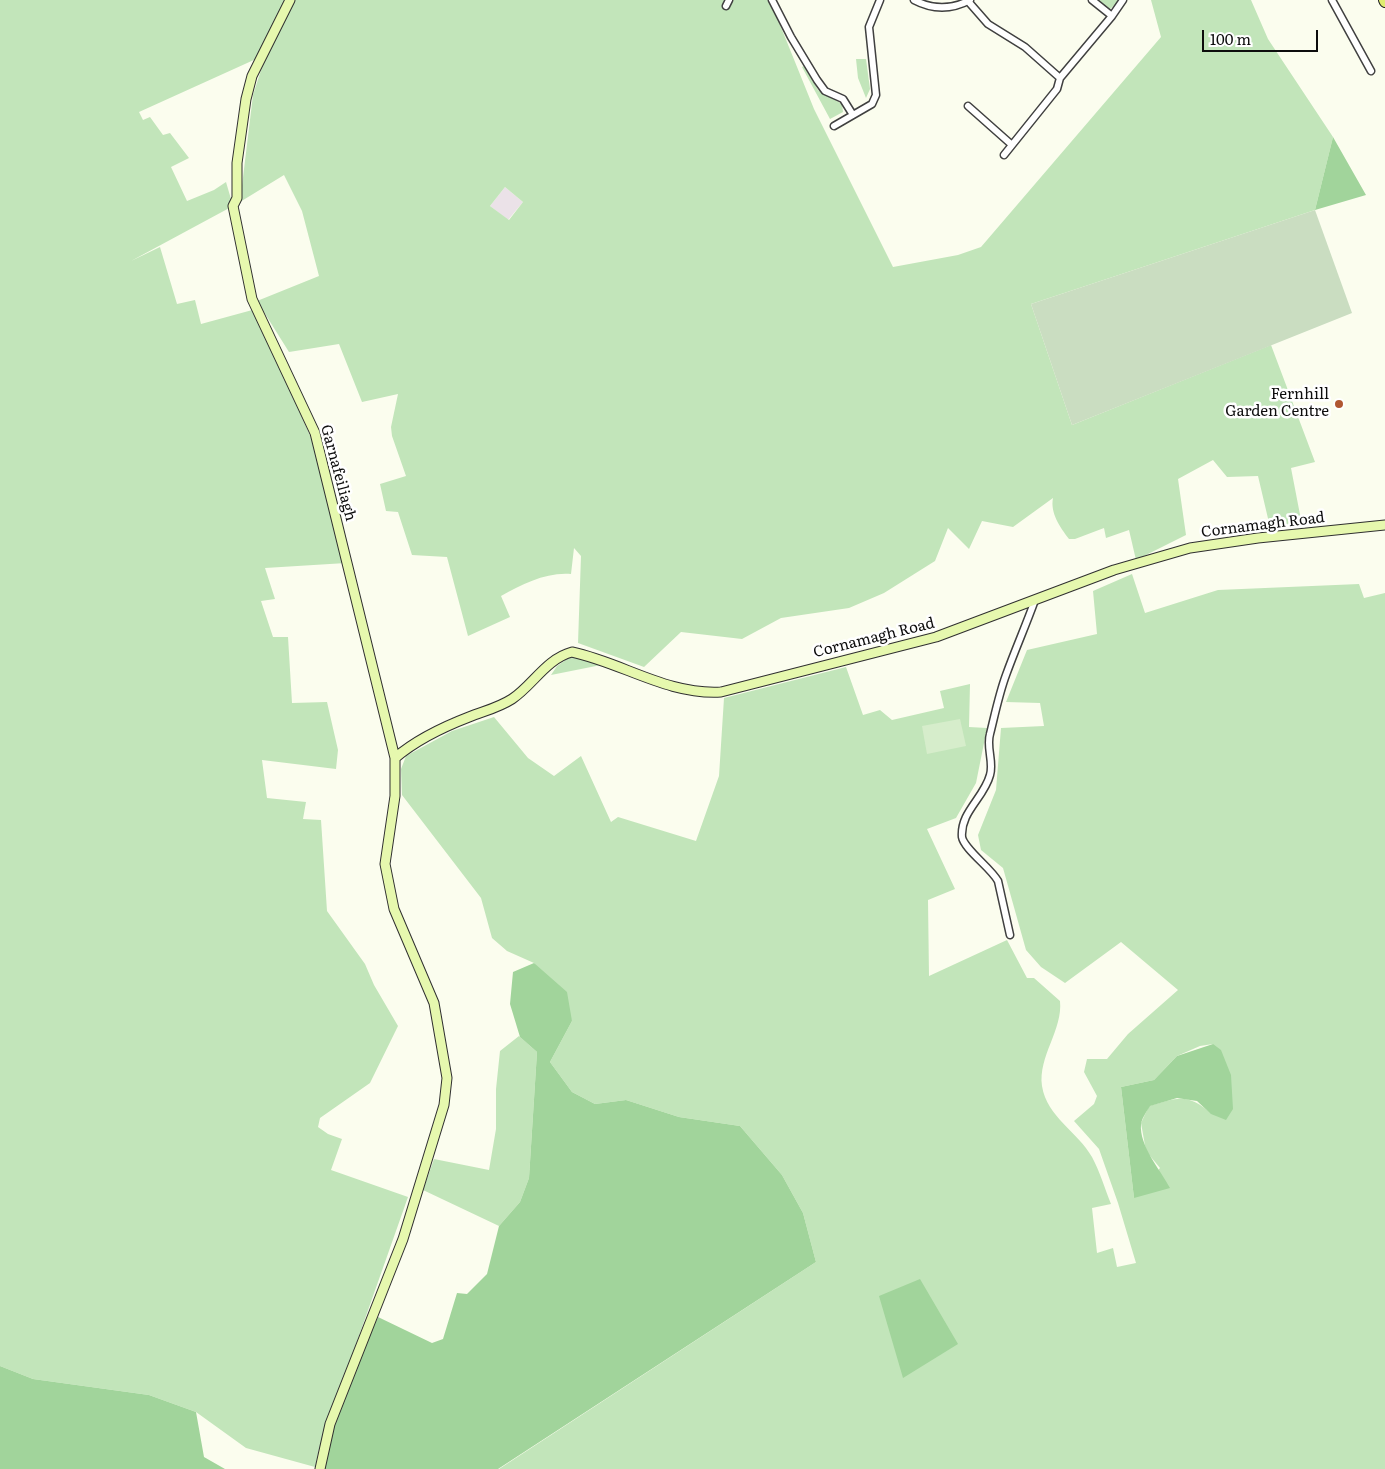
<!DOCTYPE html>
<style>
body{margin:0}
#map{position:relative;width:1385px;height:1469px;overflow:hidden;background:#fbfdee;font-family:Literata,serif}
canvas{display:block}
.scale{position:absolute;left:1202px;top:30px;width:116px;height:22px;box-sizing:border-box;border:2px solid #0d0d0d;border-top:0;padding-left:6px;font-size:15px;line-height:18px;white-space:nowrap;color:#0d0d0d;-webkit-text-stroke:4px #fff;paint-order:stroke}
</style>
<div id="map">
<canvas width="1385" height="1469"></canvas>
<div class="scale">100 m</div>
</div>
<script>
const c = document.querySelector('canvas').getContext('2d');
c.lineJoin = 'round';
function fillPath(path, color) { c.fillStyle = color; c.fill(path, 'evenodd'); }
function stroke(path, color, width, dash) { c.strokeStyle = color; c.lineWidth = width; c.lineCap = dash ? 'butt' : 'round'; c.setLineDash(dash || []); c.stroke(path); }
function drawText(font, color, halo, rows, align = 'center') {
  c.font = font + ' Literata,serif'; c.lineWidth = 5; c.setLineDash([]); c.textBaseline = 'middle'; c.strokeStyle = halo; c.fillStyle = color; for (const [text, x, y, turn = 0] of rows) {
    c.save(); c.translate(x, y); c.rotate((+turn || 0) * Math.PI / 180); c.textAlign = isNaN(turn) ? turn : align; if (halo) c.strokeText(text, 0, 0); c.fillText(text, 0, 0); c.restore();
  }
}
fillPath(new Path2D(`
 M505,187L523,202L508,220L490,206Z`), '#ebe2e8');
fillPath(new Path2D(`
 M0,0H285L256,59L139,112L143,120L150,117L163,135L170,133L189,158L171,167L187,201L214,190L226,182L233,206L131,261L160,247L177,304L195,300L201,324L256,309L311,438L346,563L265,568L275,599L261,601L273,637H288L292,703L327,702L338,750L336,769L262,760L267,798L306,802L303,819L321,820L327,911L365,964L374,985L398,1026L370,1083L320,1118L318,1127L328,1134L342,1139L331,1170L408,1197L319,1449L315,1467L246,1448L196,1412L149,1395L33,1379L0,1366Z
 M294,0H770L814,109L893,267L958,255L981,247L1161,37L1151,0H1251L1268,39L1333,137L1315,210L1031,304L1072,425L1271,345L1315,462L1291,468L1302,525L1270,527L1258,476L1227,477L1213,460L1178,479L1186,535L1136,560L1129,530L1106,538L1104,528L1075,539H1069C1060,527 1050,513 1053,498L1013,527L982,521L969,549L948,528L935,561L884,593L849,608L781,618L742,639L681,632L644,667L578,643L581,556L574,548L571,574C546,572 523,584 501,596L510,617L468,636L447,557L412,555L398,512L386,511L380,484L406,476L392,436L391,427L398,394L362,402L339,344L289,352L257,301L319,276L302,211L284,175L240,202L253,95L261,70ZM505,187L523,202L509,220L490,206Z
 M1097,0H1120L1109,10Z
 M856,59H866L870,89L866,98L858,78Z
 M804,66L818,90L842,104L843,112L830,119L802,67Z
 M1132,574L1145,613L1218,590L1359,584L1364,598L1385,593V1469H499L816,1262L803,1213L782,1175L740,1126L679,1117L626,1100L595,1104L572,1092L550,1062L572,1021L534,963L507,951L492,938L481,898L402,795L401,769L406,756L452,731L494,717L528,758L554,776L581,756L611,822L618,817L696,841L719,776L724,698L846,667L863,715L880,710L892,720L944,708L940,691L970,684L969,727L987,728L976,783L956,818L927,829L955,889L928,900L929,976L1007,940L1027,978H1034L1060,1001C1063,1030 1038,1056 1042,1086C1047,1117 1078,1132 1092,1157C1100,1172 1105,1189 1111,1204L1092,1208L1097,1253L1113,1248L1117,1267L1136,1263L1118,1203L1099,1149L1074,1121L1094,1104L1097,1096L1084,1072L1087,1059H1107L1128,1034L1178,990L1121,942L1065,983L1041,967L1026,950L1003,868L981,850L978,835L996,790L1001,728L1044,726L1040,703L1006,702L1027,650L1097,634L1093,591ZM1213,1044L1212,1114C1188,1093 1179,1097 1149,1106L1141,1123L1146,1151L1160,1168L1134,1198L1121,1087L1154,1080L1177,1056L1200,1046Z
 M570,657L584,658L601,665L551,675L557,666Z
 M519,1036L537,1052L529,1178L520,1202L499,1226L423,1190L434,1159L489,1170L496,1129V1089L500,1051Z`), '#c2e5ba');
fillPath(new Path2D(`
 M1333,137L1366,195L1315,210Z
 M534,963L567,992L572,1021L550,1062L572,1092L595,1104L626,1100L679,1117L740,1126L782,1175L803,1213L816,1262L498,1469H323C334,1416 356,1367 378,1317L432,1343L443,1339L457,1293L467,1294L487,1274L499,1226L520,1202L529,1178L537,1052L520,1037L510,1004L513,972Z
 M1213,1044L1221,1050L1231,1075L1233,1109L1226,1120L1211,1114L1197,1101L1177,1098L1150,1106C1147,1111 1142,1118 1141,1124C1139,1146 1160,1169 1170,1188L1134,1198L1121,1087L1154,1080L1177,1056Z
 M920,1279L958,1344L903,1378L879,1296Z
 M0,1366L33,1379L149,1395L196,1412L204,1457L225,1469H0Z`), '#a1d49b');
fillPath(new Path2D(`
 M1315,210L1352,313L1072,425L1031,304Z`), '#caddc1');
fillPath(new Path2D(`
 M960,719L966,746L927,754L922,726Z`), '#d6edcb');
const street = new Path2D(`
 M772,0L791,37L817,80L825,91L843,99L853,115L872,104L876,95L869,27L880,0
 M914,0C933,10 951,10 970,0
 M967,0L988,24L1025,47L1060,78L1112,16
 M1092,0L1112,16L1123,0
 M1332,0L1371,71
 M726,6L729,0
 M968,106L1012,145
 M834,126L853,115
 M1004,155L1057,89L1060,78
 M1010,935L998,881C991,868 964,849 962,837C960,812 984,798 990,775C994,762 986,747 990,734C995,714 999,694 1006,675C1015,650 1026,625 1035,600`);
const secondary = new Path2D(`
 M290,0L252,76L246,99L237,163V198L233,206L252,299L315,433L395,758V796L385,864L394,909L434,1003L447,1078L444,1105L403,1239L330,1424L320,1469
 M395,758C416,740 443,727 469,717C484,711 498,708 512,699C533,685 546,659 572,652C623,663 667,695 721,692L936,637L1114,570L1190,548L1258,538L1385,525`);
const primary = new Path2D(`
 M1384,0L1385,2`);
stroke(street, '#404040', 9);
stroke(secondary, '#2f2f2f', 11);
stroke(primary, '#1e1e1e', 12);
stroke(street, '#fff', 6);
stroke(secondary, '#e6f8ae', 9);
stroke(primary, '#dfec6f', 10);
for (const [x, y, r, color] of [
 [1339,404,5,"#b05731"]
]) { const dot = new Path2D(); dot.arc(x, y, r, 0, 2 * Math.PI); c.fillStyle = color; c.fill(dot); stroke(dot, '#fff', 2); }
drawText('15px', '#0d0d0d', '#fff', [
 ["Fernhill",1329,395],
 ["Garden Centre",1329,412]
], 'right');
drawText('15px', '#0d0d0d', '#fff', [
 ["Garnafeiliagh",338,473,75],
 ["Cornamagh Road",1263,525,-7],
 ["Cornamagh Road",874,638,-14]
]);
</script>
